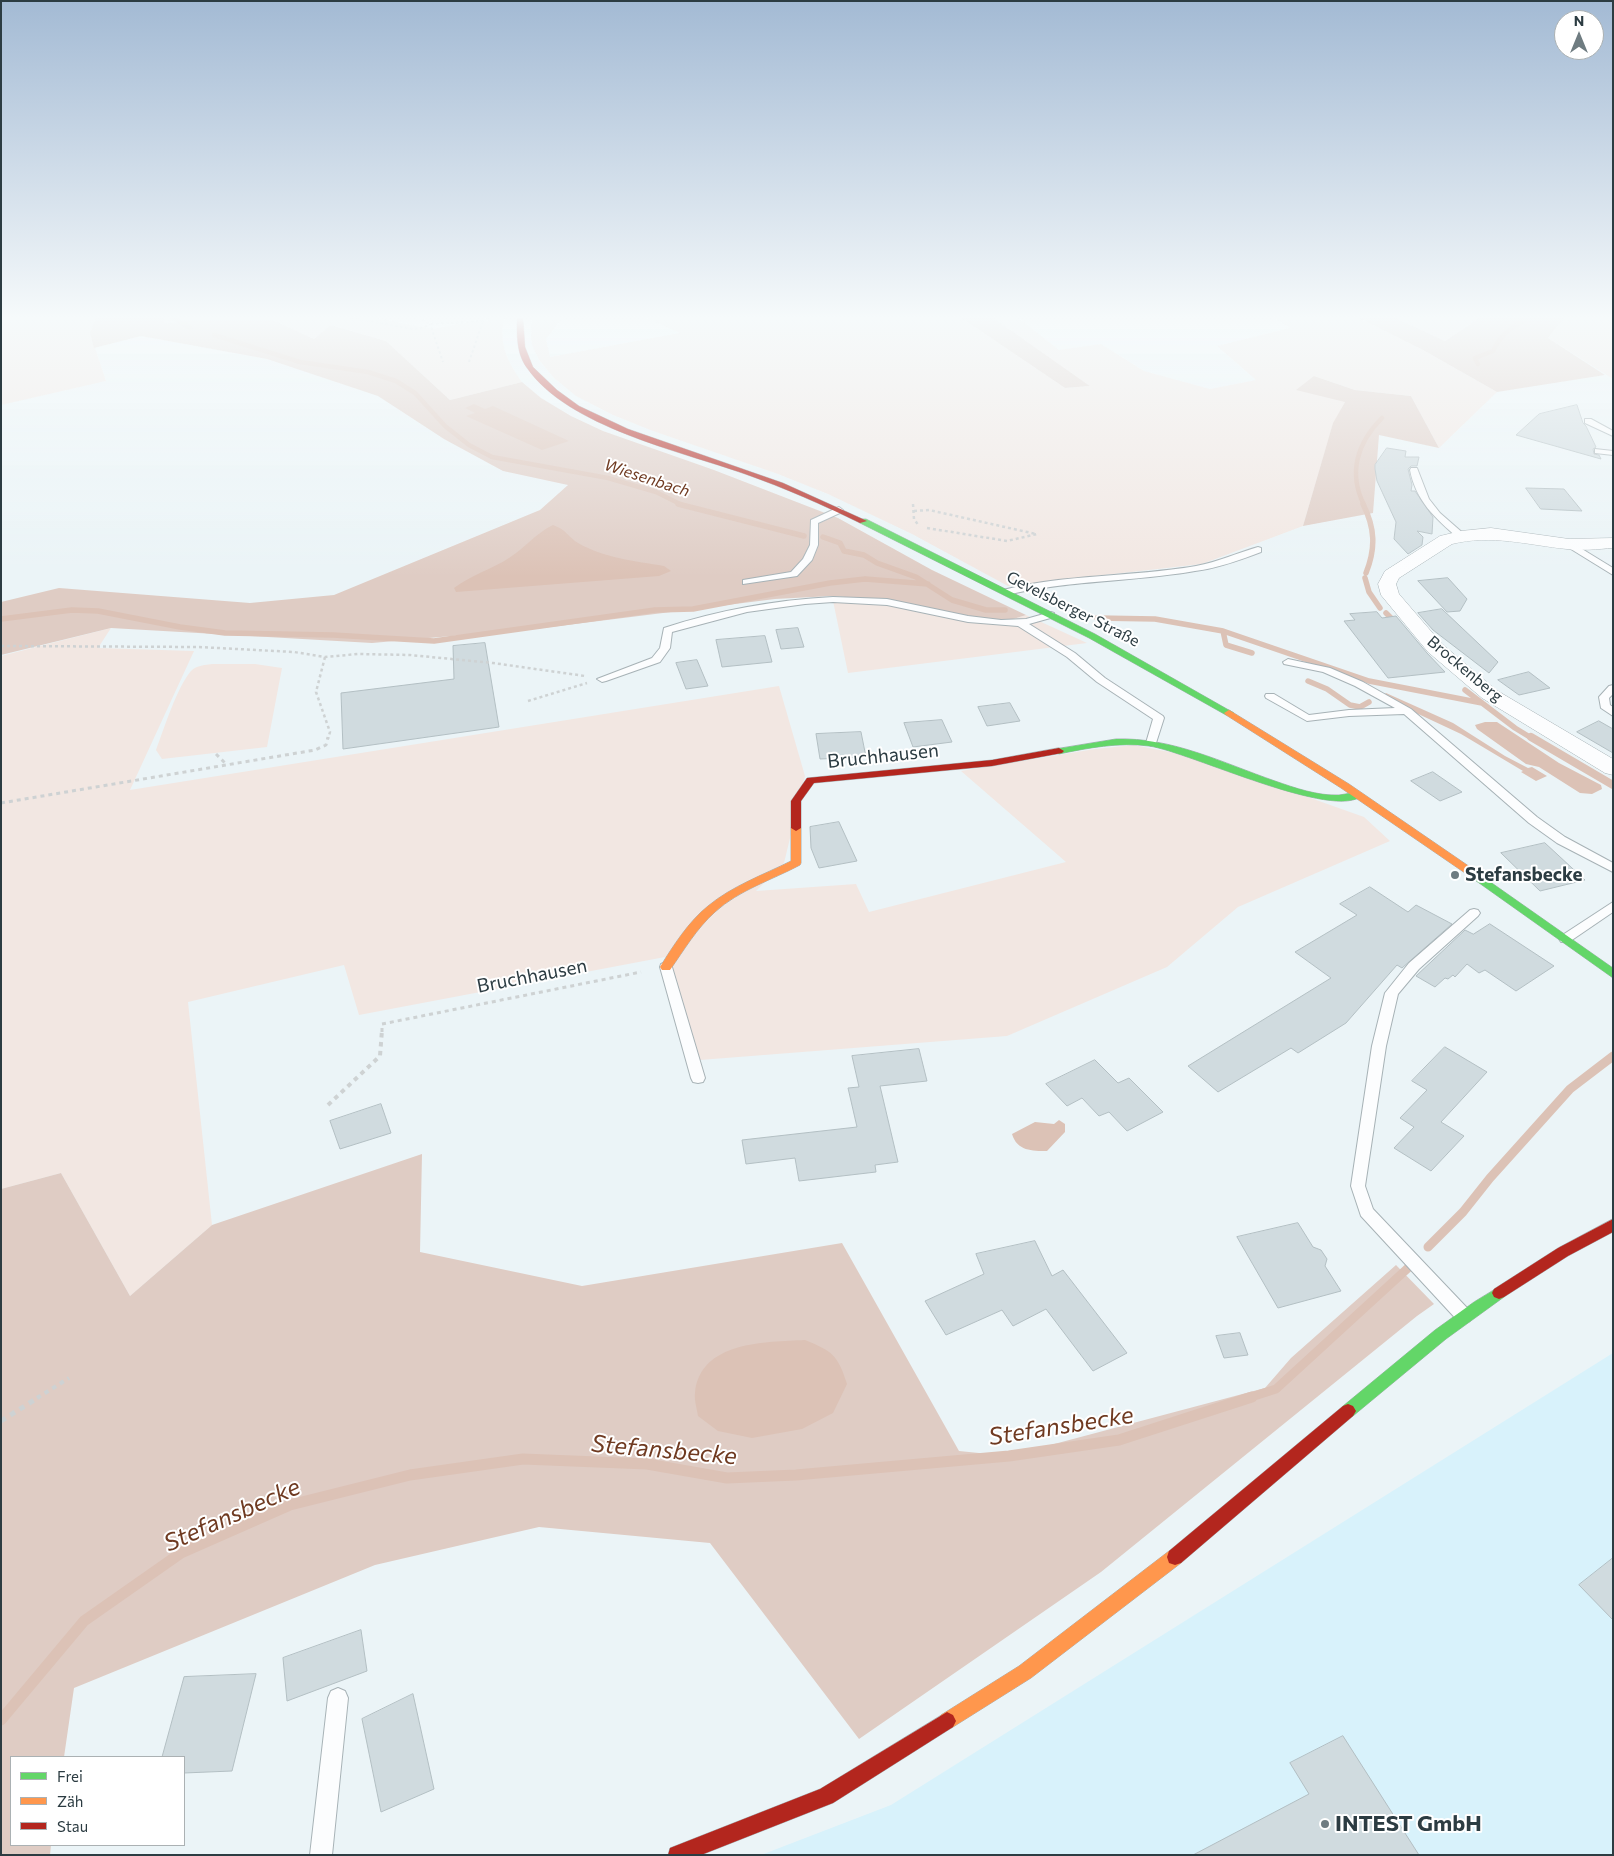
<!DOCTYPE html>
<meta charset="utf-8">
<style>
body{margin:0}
#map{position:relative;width:1614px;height:1856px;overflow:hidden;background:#ebf4f7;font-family:Commissioner,sans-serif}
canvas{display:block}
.frame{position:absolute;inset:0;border:2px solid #2c3c42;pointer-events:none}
.legend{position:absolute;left:10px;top:1756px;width:175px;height:90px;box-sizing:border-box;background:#fff;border:1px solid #abb1b3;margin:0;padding:6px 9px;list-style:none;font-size:15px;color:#2c3c42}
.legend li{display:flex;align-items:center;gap:10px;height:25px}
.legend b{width:25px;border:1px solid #abb1b3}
.north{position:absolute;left:1554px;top:10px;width:50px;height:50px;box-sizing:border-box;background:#fff;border:1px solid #abb1b3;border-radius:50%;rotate:0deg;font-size:14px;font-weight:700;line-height:20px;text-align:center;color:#2c3c42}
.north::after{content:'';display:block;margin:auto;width:18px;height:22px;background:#6f7c81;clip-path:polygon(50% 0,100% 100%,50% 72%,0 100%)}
</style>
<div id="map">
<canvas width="1614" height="1856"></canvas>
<div class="frame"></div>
<ul class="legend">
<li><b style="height:6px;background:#63d668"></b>Frei</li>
<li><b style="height:6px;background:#ff974d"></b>Zäh</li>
<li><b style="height:6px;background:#b3261e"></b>Stau</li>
</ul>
<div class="north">N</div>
</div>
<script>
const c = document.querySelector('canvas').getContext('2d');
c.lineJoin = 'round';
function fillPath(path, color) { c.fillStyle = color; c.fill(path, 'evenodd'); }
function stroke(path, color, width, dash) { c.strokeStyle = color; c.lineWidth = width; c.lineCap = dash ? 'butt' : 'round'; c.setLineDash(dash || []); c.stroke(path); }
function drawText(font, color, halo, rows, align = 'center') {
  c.font = font + ' Commissioner,sans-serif'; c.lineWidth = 4; c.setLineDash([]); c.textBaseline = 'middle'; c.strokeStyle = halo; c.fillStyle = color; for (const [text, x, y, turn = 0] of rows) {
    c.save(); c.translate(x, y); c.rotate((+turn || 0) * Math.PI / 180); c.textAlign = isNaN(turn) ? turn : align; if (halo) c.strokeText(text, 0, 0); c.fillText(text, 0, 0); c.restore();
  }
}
fillPath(new Path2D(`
 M1613,1353V1855H761L891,1805Z`), '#d8f2fb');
fillPath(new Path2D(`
 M1,317H96L90,333L106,381L1,405Z
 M164,317H372L432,329L480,320L481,322L487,321L489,317H505C497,341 508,363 522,382L450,400L386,341L332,325L314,339L273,320L163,324Z
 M532,317H563L546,339L550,357L680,333L644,317H960L1065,388L1090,386L992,317H1017L1059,350L1101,344L1144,371L1210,389L1256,380L1217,346L1290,328L1273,317H1357L1423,350L1497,392L1439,448L1411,396L1355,390L1314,376L1345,402L1333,424L1303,526L1202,564L1008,586L912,534L828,494L778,474L653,431L613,415L576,396L554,378L539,360L532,345L531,336Z
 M1393,317H1481L1445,341Z
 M1565,317H1613V379L1548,338Z
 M832,596L885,600L1010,620L1026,615L1087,643L848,673Z
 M111,628L98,648L194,651L130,790L779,686L805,776L784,863L756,891L856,884L869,912L1066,862L961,771L1095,749L1134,745L1195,757L1364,817L1390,841L1238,907L1167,967L1007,1036L700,1060L665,957L359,1015L344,965L188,1002L212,1225L130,1296L61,1173L1,1189V656Z
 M213,664H255L282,668L267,747L162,759L156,750C164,729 177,687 191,671C197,665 205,665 213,664Z`), '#f2e7e2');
fillPath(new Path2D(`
 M96,317H164V324L195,320H273L314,339L331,325L386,341L450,400L522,382L541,398L571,416L603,431L714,470L838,518L932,570L1026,615L1010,620H988L885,600L832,596L775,599L543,628L372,643L111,628L1,655V602L59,588L250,603L334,595L540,510L568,485L503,471L444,439L378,396L267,359L141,336L94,348L90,333Z
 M960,317H992L1090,386L1065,388Z
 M1357,317H1393L1445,341L1481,317H1565L1548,338L1605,375L1497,392L1423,350Z
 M1314,376L1355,390L1411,396L1439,448L1379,435L1373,513L1303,526L1333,423L1345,402L1296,390Z
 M422,1154L420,1252L582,1286L842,1243L959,1451L1009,1456L1265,1388L1291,1358L1396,1265L1434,1304L1417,1316L1101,1572L859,1739L710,1543L539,1527L375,1565L74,1688L64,1757H11V1845H51L50,1855H1V1189L61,1173L130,1296L212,1225Z`), '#dfccc4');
fillPath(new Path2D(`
 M474,404L485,409L493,406L569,441L542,450L466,416L475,413L465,408Z
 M553,525C567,530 568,537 578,543C604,558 635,561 664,566L671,571L659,576L456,592L454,588C471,575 492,569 509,558C525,548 536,533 553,525Z
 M1386,693L1453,723L1505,756L1528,768L1532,767L1547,776L1536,781L1521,772L1523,771L1461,734L1414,712L1412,709L1382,696Z
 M1485,722H1497L1559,763L1601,785L1602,789L1592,794L1580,793L1539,767L1526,764L1477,729L1475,725Z
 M1059,1120L1065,1124V1132L1047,1151C1032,1151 1017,1151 1012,1134L1035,1122L1054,1124Z
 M805,1340C832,1351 838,1355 847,1384L833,1413L802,1429L752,1438L718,1431L698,1416C697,1409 694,1400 695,1393C700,1341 766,1342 805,1340Z`), '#dcc2b6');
stroke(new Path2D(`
 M172,317L190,328
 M214,335L300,362L368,372L396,381L415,393L445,426L469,445L492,457L608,478L656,492L682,505
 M1478,364L1475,358L1493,351C1503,331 1511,328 1530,317
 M1364,505C1348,473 1357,443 1382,418`), '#dcc2b6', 4.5);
stroke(new Path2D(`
 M678,504L804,536
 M1363,504C1375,528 1376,548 1366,573
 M823,537L840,543L844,551L864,555L877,563L916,577L952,600L986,610H1005
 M1365,578L1369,592L1380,608
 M1386,613L1397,624
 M1097,618L1155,619L1223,631L1369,681L1482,703
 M1,619L72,610L98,611L180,627L225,633L333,635L434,641L655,610L693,609L830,583L865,579L928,584
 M1223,631L1226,645L1252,653
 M1308,681L1327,689L1350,705L1360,707L1369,702
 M1465,690L1515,728L1533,739`), '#dcc2b6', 5.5);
stroke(new Path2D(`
 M1531,737L1613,785`), '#dcc2b6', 8);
stroke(new Path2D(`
 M1428,1247L1463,1212L1490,1178L1570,1089L1613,1056
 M1248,1398L1276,1389L1408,1268`), '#dcc2b6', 9);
stroke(new Path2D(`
 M1,1720L84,1621L181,1553L290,1505L410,1475L523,1459L647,1464L727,1478L796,1475L1009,1456L1119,1440L1252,1397`), '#dcc2b6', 11);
const building = new Path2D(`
 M1577,405L1583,423L1586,426L1596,447L1593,449L1594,454L1599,455L1601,459L1516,435L1539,414Z
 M1387,448L1406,451L1405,457H1419L1417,466H1411L1408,469L1412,485L1411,491H1415L1433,517L1432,534L1417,531L1423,537L1422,545L1408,554L1394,539L1396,522L1377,481L1375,469V465Z
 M1526,488L1564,489L1582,511L1541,509Z
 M1448,578L1467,599L1460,611L1447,612L1418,581Z
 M1442,609L1498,662L1489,673L1433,630L1418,613Z
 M1377,612L1382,618L1396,616L1427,653L1445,672L1388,678L1344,621L1355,620L1350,614Z
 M798,628L804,647L781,649L776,630Z
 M765,636L772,662L722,667L716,640Z
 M485,643L499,727L343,749L341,693L454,679L453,646Z
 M697,660L708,686L686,689L676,663Z
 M1529,672L1550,688L1519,695L1498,680Z
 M1010,703L1020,721L987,726L978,707Z
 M942,720L952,742L913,747L904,723Z
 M1599,721L1613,729V753L1577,732Z
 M861,732L866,757L820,759L816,734Z
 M1433,772L1462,792L1440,801L1411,781Z
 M839,822L857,861L819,868L811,848L810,827Z
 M1545,843L1585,880L1540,891L1501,853Z
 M1370,887L1408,912L1416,905L1452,924L1402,968L1397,965L1346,1023L1298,1053L1291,1048L1218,1092L1188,1066L1331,978L1295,952L1357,915L1340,904Z
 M1490,924L1554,966L1516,991L1485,970L1479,973L1467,964L1455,977L1453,975L1448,979L1445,978L1435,987L1416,976L1465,930L1473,934Z
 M1445,1047L1487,1072L1441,1122L1464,1136L1431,1171L1394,1148L1414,1127L1400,1118L1427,1090L1412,1081Z
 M919,1049L927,1081L880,1086L898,1162L875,1165L876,1172L799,1181L795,1158L746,1164L742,1140L857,1127L848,1088L859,1087L852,1056Z
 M1095,1060L1118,1083L1129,1078L1163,1112L1127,1131L1109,1112L1099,1116L1082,1098L1067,1106L1046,1084Z
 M381,1104L391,1133L340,1149L330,1121Z
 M1298,1223L1313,1247L1321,1250L1327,1259L1325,1266L1341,1291L1278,1308L1237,1237Z
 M1035,1241L1052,1276L1063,1270L1127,1353L1093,1371L1046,1309L1013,1326L1002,1310L946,1335L925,1301L984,1274L976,1254Z
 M1240,1333L1248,1355L1224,1358L1216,1336Z
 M1613,1558V1620L1579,1585Z
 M361,1630L367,1671L287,1701L283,1658Z
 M256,1674L232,1771L184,1773V1757H162L184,1677Z
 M413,1694L434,1789L381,1812L362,1719Z
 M1343,1736L1419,1855H1193L1309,1794L1290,1763Z`);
fillPath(building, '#d0dbdf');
stroke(building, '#b3bfc3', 1);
const lane = new Path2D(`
 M1585,419H1591L1613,431V436L1585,423Z
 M1595,449L1613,451V455L1595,453Z
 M1411,468H1417L1429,499L1440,513L1464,534V538H1458C1435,518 1416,501 1410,470Z
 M839,507L843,510L842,512L818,523V545L812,560L797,576L743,584V580L791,572L803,559L810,545L811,520Z
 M1569,541L1613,568V575L1566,546V542Z
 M1258,547L1261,548V552C1240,560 1218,568 1195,571C1132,582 1069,580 1006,595L1001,592L1003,590C1066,574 1131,577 1196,566C1218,562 1237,553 1258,547Z
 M833,597L887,599L968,616L1001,620L1026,619L1051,612L1054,613V617L1029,624L1075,653L1105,678L1163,716L1164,718L1156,743L1151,746L1146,743L1153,719L1097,682L1067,657L1018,626L968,622L887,605L833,602L805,604L747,612L672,632L670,648L660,662L606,681L602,682L597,679L652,658L660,648L664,628C719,610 775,600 833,597Z
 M1288,659L1330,668L1363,682L1411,709L1537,817L1565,837L1613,863V872L1557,843L1529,823L1404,714L1349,716L1307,721L1266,698L1265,696L1266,694H1274L1309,715L1349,710L1395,708L1355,686L1323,672L1284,664L1283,662Z
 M1613,685V694L1609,698L1610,705L1613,707V716L1601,708L1599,697L1609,686Z
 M1613,902V912L1569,942H1561L1559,939L1561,936Z
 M1474,909L1478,910L1480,913L1478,916L1419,969L1398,994L1386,1046L1365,1186L1373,1209L1470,1311L1472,1316L1470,1321L1464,1323L1458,1321L1361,1216L1351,1186L1372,1046L1385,993L1409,963L1470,910Z
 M666,962L671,964L672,967L705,1078L703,1082L698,1083L693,1082L691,1078L660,967L661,964Z
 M338,1688L345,1691L348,1698L332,1855H310L328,1698L331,1691Z`);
const street = new Path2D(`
 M1491,528L1569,539L1613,538V548C1598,549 1582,551 1567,549C1528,545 1491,534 1452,544L1399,578L1396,584L1399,594L1442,644L1496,690L1613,759V775L1605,773L1482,698L1428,652L1381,595L1378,584L1385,571L1440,536L1461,531Z`);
const fast = new Path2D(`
 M860,519H866L1095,634L1234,713L1232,715H1226L1089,638L860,523Z
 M1116,739C1172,737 1223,763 1275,781C1295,788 1318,796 1339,795C1345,794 1352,793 1358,792L1363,795C1335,822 1190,752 1149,746C1119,742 1088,748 1059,754L1054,751L1056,749Z
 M1469,867L1613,968V978L1465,873L1464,871L1465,869Z
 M1499,1287L1504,1289L1506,1293L1504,1297L1446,1339L1353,1416L1348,1418L1343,1416L1340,1411L1343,1406L1435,1330L1474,1302Z`);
const slow = new Path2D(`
 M1229,710L1349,784L1473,869L1474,871L1473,873H1465L1341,788L1226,715L1224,713Z
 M796,825L801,828V863L800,865C772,880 739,890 715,912C697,928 684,950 670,970H662L660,967C673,946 689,921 708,906C732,886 763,875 791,861V828Z
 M1175,1549L1181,1551L1183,1557L1181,1563L1031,1678L953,1727L947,1730L941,1727L938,1721L941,1715L1019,1666L1169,1551Z`);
const jam = new Path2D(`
 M517,317H523L525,347L533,367L557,390L579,406L628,429L783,483L867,521L860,523C823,505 785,488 745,474C680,451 568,427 527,368C516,353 517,335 517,317Z
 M1059,748L1064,751L1062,753L992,766L814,783L801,801V828L796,831L791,828V801L807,778L992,760Z
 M1613,1219V1232L1568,1256L1504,1297L1499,1299L1494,1297L1492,1293L1494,1289L1558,1248Z
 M1348,1404L1353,1406L1356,1411L1353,1416L1181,1563L1175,1565L1169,1563L1167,1557L1169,1551L1343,1406Z
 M947,1712L953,1715L956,1721L953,1727L833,1803L701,1855H668L670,1848L820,1789Z`);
stroke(lane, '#a7b2b6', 2);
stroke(street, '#a7b2b6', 1);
stroke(fast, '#a7b2b6', 1);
stroke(slow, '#a7b2b6', 1);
stroke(jam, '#a7b2b6', 1);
stroke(new Path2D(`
 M346,317L413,329L423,328L430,324L443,362
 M418,317L430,324L483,321L485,317
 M469,362L483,321`), '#ced2d3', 2, [2.5, 2.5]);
stroke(new Path2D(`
 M913,504L914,519L919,526
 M914,511L929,510L1036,534
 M927,528L1007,541L1037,534
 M1,646L199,647L294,652L325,657L358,654L410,655L493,663L585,676
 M325,657L316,692L330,732L328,739
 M528,701L587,683`), '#ced2d3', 2.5, [3, 3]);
stroke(new Path2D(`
 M216,754L225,763
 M1,803L315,750L326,745L328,737
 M382,1032V1024L641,972`), '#ced2d3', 3, [4, 4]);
stroke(new Path2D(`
 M328,1105L380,1056L382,1030
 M37,1398L69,1378`), '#ced2d3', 4, [4.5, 4.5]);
stroke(new Path2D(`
 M1,1421L39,1397`), '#ced2d3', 5, [5.5, 5.5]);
fillPath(lane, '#fcfdfe');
fillPath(street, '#fcfdfe');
fillPath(fast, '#63d668');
fillPath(slow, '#ff974d');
fillPath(jam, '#b3261e');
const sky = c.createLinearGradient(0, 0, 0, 577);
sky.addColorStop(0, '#a3bad4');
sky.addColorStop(0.55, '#f6fafb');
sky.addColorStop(1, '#f6fafb00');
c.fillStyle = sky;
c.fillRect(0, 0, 1614, 577);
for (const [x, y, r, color] of [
 [1455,875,5,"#6f7c81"],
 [1325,1824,5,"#6f7c81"]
]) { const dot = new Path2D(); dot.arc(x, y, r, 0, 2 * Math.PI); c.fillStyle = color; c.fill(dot); stroke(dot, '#fff', 2); }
drawText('italic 16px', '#6f3a21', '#fff', [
 ["Wiesenbach",647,478,18]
]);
drawText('16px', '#2c3c42', '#fff', [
 ["Gevelsberger Straße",1073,609,27],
 ["Brockenberg",1465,669,40]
]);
drawText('19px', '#2c3c42', '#fff', [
 ["Bruchhausen",883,756,-6],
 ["Bruchhausen",532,976,-11]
]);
drawText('bold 19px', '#2c3c42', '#fff', [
 ["Stefansbecke",1465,875]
], 'left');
drawText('bold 22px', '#2c3c42', '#fff', [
 ["INTEST GmbH",1335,1824]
], 'left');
drawText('italic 24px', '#6f3a21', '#fff', [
 ["Stefansbecke",1061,1426,-9],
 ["Stefansbecke",664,1450,5],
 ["Stefansbecke",232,1515,-24]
]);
</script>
